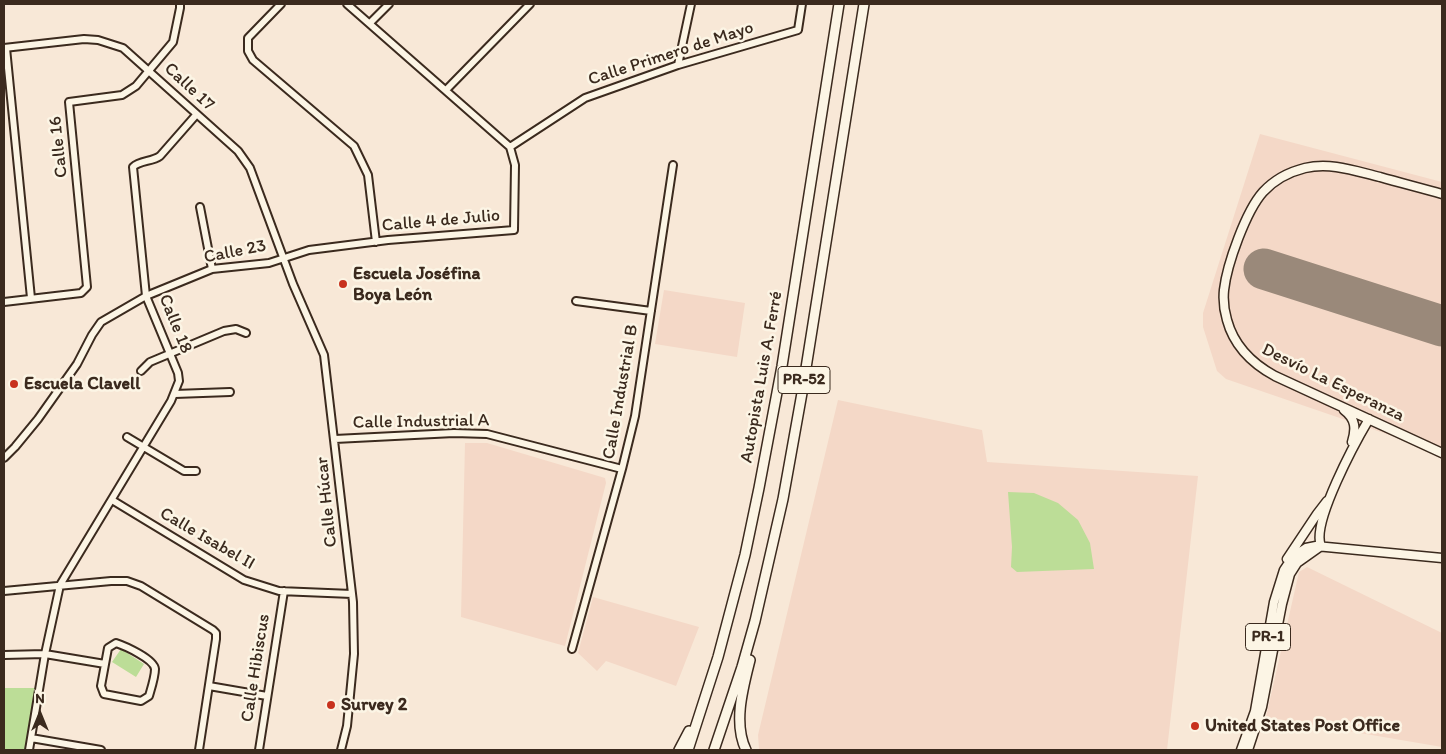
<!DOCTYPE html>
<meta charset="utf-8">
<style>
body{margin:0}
#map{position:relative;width:1446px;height:754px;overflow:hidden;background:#f8e8d7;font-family:Itim,sans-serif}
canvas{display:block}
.frame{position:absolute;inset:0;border:5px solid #3b2a1e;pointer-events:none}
.north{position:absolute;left:15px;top:689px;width:50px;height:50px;-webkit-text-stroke:4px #fcf5e5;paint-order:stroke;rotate:0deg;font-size:14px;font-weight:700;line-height:20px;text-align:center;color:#3b2a1e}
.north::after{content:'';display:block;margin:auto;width:18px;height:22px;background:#3b2a1e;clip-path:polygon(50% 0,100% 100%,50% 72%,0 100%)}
</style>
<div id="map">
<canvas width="1446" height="754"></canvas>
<div class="frame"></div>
<div class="north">N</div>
</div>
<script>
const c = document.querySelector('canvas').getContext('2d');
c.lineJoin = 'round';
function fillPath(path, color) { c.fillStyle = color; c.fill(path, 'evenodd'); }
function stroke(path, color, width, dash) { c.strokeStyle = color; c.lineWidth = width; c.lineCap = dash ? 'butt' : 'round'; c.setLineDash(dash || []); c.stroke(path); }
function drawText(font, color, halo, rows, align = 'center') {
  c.font = font + ' Itim,sans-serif'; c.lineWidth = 5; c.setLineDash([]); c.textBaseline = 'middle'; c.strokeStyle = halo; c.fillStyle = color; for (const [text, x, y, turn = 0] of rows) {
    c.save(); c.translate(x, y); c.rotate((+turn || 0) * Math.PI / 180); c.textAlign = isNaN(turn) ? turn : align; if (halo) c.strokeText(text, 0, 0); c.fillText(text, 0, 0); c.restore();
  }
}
fillPath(new Path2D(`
 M1260,134L1442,182V453L1226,379L1217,371L1203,327V313Z
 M664,290L745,303L737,357L655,344Z
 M838,400L982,430L987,462L1198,476L1167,750L759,749L758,735Z
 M465,443H487L605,478L606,483L565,646L461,617Z
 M1307,567L1442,633V747L1266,717L1299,572Z
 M593,597L699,627L676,686L606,661L597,671L578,653Z`), '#f4d8c7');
fillPath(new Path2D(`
 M1008,492L1034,493L1058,503L1078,520L1090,543L1094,569L1017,572L1011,567L1012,547Z
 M121,649L144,664L136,677L112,662Z
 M4,688H37L27,750H4Z`), '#bcdd97');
stroke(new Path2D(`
 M1264,269L1442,326`), '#9a897a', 41);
const minor = new Path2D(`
 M281,4L248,38V51L253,60L354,146L368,175L376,242
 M370,23L389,4
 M4,48L84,39L98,40L123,48L238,151L250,168L293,284L324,355L353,602L354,654L347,726L341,750
 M6,48L31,298
 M678,65L691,4
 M446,90L530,4
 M510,147L585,98L678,65L798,30L802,4
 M200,207L212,269
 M576,301L651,311
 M4,302L81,293L87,287L69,102L122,95L136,86L173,42L180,8V4
 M141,371L150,362L224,331L236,329L246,333
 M175,394L230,392
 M127,437L184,471H196
 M335,439L454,433L487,434L622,469
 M4,458L15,447L38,419L77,364L92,335L101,322L146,296L212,269L269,263L309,250L388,240L514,230L515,165L510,147L347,4
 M112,500L244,580L279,591L352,594
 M4,591L111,581H127L141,586L213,630L216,633V639L199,750
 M116,643C125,646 154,659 155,669C155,677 151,689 149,696L141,701L104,694L101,686L108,648Z
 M572,649L622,469L635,416L673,165
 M4,655L45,654L105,664
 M209,686L267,696
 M31,738L101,750
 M29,750L45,654L60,585L171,401L179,381L178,373L146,296L133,167C140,160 152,162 160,156L196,115
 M259,750L284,591`);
const major = new Path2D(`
 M1442,194C1421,188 1401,183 1380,177C1355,171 1331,162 1305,168C1289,172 1274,180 1263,192C1246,211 1227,264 1224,290C1223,300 1224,310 1227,320C1234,346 1251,363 1275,376L1442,453
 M1344,410C1356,419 1356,429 1352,442
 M1321,546C1311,523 1356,441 1369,419
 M1287,559L1317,514L1327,501
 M1241,750L1255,711L1274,602L1284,570L1290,561L1297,554L1306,548L1316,546L1442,558
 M1248,750L1262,707L1282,604L1290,574L1297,563L1321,546`);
const highway = new Path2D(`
 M679,750L689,731
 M688,750L718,657L745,555L759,488L782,366L839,4
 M714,750L742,667L755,621L783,499L802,393L864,4
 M746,750C733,723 743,688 750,660`);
stroke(minor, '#3b2a1e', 10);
stroke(major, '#3b2a1e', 11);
stroke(highway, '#3b2a1e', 12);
stroke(minor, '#fcf5e5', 6);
stroke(major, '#fcf5e5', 8);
stroke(highway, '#fcf5e5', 9);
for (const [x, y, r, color] of [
 [343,284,5,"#c8321e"],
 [14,384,5,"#c8321e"],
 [331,705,5,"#c8321e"],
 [1195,726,5,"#c8321e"]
]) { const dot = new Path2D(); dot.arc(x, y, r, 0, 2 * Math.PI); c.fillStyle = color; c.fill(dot); stroke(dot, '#fcf5e5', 2); }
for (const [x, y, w] of [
 [804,380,52],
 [1268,637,45]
]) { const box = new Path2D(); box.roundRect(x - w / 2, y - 13.5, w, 27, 4); c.fillStyle = '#fcf5e5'; c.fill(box); stroke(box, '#3b2a1e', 1); }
drawText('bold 16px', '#3b2a1e', null, [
 ["PR-52",804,380],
 ["PR-1",1268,637]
]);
drawText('18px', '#3b2a1e', '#fcf5e5', [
 ["Calle Primero de Mayo",671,54,-18],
 ["Calle 17",189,87,43],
 ["Calle 16",59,147,-96],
 ["Calle 4 de Julio",441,221,-5],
 ["Calle 23",235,252,-11],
 ["Calle 18",175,324,68],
 ["Autopista Luis A. Ferré",762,377,-80],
 ["Desvío La Esperanza",1333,383,26],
 ["Calle Industrial B",621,392,-80],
 ["Calle Industrial A",421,422,-1],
 ["Calle Húcar",327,502,-96],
 ["Calle Isabel II",207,539,30],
 ["Calle Hibiscus",256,668,-81]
]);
drawText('bold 18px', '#3b2a1e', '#fcf5e5', [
 ["Escuela Joséfina",353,274],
 ["Boya León",353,295],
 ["Escuela Clavell",24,384],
 ["Survey 2",341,705],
 ["United States Post Office",1205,726]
], 'left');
</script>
